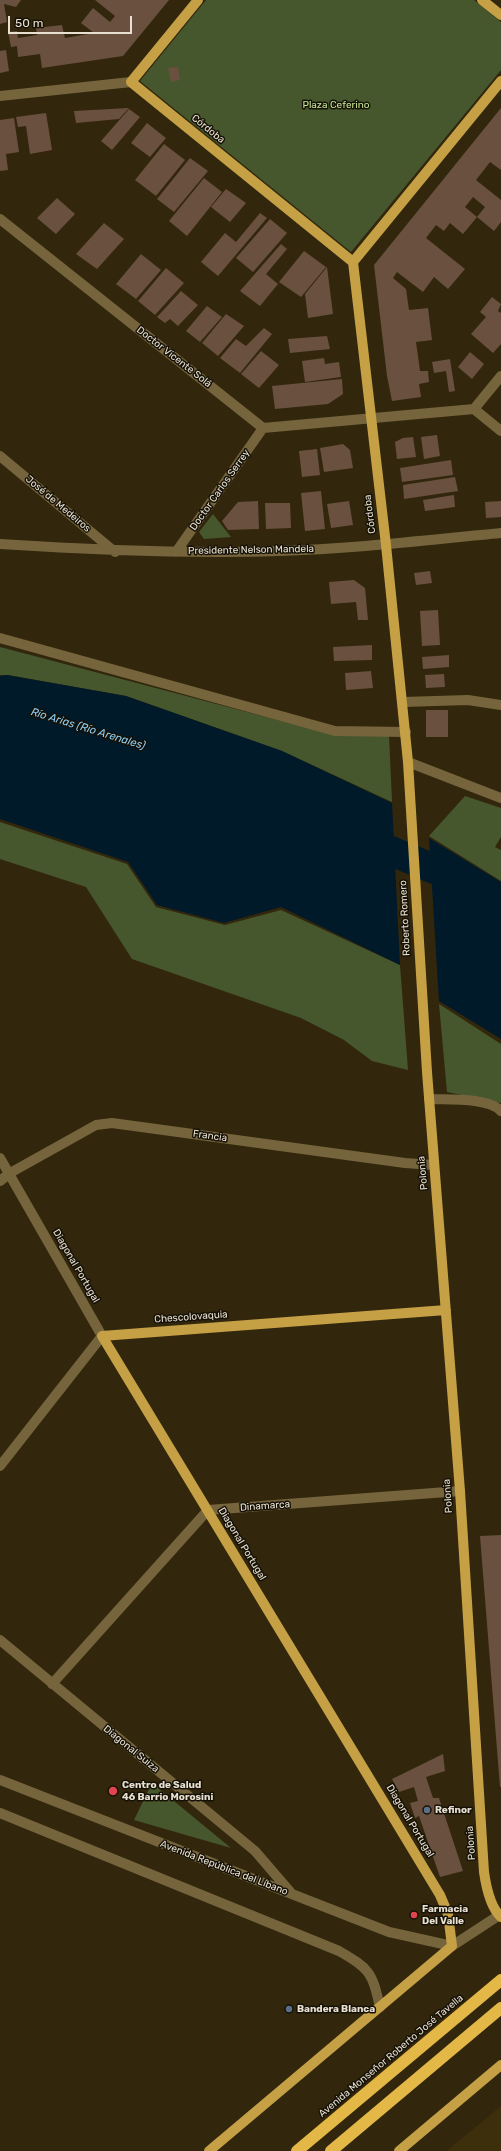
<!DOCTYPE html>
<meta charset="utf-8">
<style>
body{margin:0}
#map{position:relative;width:501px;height:2151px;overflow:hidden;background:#32270d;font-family:Rubik,sans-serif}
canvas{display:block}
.scale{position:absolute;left:8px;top:16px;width:124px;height:18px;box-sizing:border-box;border:2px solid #e8e1d2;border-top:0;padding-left:5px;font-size:12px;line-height:14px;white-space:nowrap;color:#e8e1d2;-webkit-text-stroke:3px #161106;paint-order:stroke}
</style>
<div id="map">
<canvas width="501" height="2151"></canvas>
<div class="scale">50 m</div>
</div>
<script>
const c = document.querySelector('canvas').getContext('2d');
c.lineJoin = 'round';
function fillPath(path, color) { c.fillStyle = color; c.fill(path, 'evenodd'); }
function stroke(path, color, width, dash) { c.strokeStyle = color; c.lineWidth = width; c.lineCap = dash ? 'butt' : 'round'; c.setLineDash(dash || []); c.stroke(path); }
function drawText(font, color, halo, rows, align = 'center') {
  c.font = font + ' Rubik,sans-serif'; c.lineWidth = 3; c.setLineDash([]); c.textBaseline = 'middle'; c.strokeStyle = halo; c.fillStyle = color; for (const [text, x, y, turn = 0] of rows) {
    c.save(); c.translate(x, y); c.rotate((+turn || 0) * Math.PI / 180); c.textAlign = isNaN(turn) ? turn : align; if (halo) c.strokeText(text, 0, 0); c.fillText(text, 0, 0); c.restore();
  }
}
fillPath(new Path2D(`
 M501,2106V2151H447L455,2144Z`), '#3d2e0c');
fillPath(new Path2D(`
 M206,0H474L501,22V70L351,252L140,81Z
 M213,514L231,537L204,539L199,532Z
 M0,647L338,736L389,735L392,802L282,751L126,696L8,675H0Z
 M465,796L501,808V837L495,847L501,850V881L429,836Z
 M0,822L127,864L156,907L225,925L281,910L400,965L408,1070L372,1061L344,1040L301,1018L132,959L86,887L0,859Z
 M439,1004L501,1044V1103L447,1092Z
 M152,1783L231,1848L134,1820Z`), '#46572d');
fillPath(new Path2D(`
 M7,675L126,696L282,751L392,803L400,965L281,907L224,923L157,905L128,862L0,819V676Z
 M429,838L501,882V1039L439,1001Z`), '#001a29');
stroke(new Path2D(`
 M359,830L379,846L451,876L472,940L501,960`), '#001a29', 30);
fillPath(new Path2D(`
 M0,0H21L16,7L4,4L7,22L0,24Z
 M95,0H169L123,56L42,68L40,54L18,57L17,46L11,47L8,32L17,31L18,38L37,35L36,28L62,25L65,38L94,33L81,23L93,8L110,22L115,16Z
 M6,50L9,71L0,73V51Z
 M178,67L180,80L171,82L168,68Z
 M129,108L119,119L76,123L74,111Z
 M501,108V170L490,162L476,180L501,200V222L494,231L477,217L463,234L450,223L444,231L436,225L426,238L465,269L448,289L434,277L423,292L397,272L393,278L406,289L409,310L428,308L432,340L416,342L420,371H428L429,382L419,384L421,397L392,401L387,376L374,265ZM473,197L485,207L477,217L465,207Z
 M129,109L140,117L112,150L101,141Z
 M46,113L52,150L30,154L26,126L18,127L16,117Z
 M14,118L19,152L6,154L8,170L0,171V120Z
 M147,123L166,138L150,157L131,143Z
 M164,144L185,160L156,196L135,180Z
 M190,158L208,171L174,212L157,199Z
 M204,178L222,192L187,236L169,221Z
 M226,189L246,203L230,222L211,207Z
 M57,198L75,214L56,234L37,218Z
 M260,213L267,218L218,276L201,262L225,233L236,242Z
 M270,219L287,233L253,272L236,258Z
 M104,223L124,239L97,269L76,254Z
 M281,244L287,249L266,274L278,284L260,306L240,291Z
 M304,251L326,267L301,297L279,282Z
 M141,254L161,270L136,299L116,284Z
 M327,267L333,314L308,318L305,294Z
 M166,268L184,283L155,315L138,301Z
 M181,291L198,305L178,326L170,319L165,323L157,317Z
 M492,297L501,304L498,311L501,313V344L493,353L471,334L486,317L480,312Z
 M207,306L222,317L200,342L186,331Z
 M226,314L244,326L218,356L202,343Z
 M264,328L272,334L240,373L220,358L236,339L246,346Z
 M327,336L330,349L290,353L288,339Z
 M261,351L279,365L259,388L241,374Z
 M470,352L484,364L472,379L458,367Z
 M324,358L325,364L339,362L341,377L305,382L302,361Z
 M450,359L455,391L449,392L446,371L434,373L432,362Z
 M342,379L343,394L328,404L275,409L272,386Z
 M437,435L440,456L424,459L421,437Z
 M413,437L416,457L397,459L395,442L403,438Z
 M343,444L350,450L353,468L324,472L320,448Z
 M317,449L320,475L302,477L299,451Z
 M451,460L453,475L402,482L400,468Z
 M455,477L458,491L404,499L403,485Z
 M321,491L325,529L305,531L301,493Z
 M454,495L455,507L425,511L423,500Z
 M258,501L259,529L228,530L222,521L238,502Z
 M349,501L353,525L331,528L327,504Z
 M501,501V517L486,518L485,502Z
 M265,503H290L291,528L266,529Z
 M430,571L432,583L416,585L414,573Z
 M354,580L365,588L368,620H358L356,602L331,604L329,582Z
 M438,610L440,645L422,646L420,611Z
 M372,645V660L334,661L333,647Z
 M449,655V667L423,669L422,657Z
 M371,671L373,688L346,690L345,673Z
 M444,674L445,687L426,688L425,675Z
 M426,710H448V737H426Z
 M501,1535V1787H500L480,1536Z
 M443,1754L445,1771L426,1777L433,1798H439L463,1871L440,1877L419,1816L415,1818L410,1803L418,1801L414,1787L399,1792L392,1779Z`), '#6a503f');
stroke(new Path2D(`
 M0,96L131,82
 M0,219L263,428L474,409L501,376
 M474,409L501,431
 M0,456L115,552
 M0,544C93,550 185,554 278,551C353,549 427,540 501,533
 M176,552L263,428
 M0,638L335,731L406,732
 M403,702L468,700L501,705
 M408,762L501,798
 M429,1099C447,1100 488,1097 501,1111
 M0,1158L102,1336L0,1466
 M0,1181L10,1173L96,1125L112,1123L405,1163L434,1165
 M0,1640L255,1851L292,1894
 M52,1684L208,1510L460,1491
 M0,1780L389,1932L452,1946L501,1914
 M0,1813L339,1951C370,1969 372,1972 380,2007`), '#76653c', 10);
stroke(new Path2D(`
 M198,0L131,82L353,262L501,81
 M482,0L501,15
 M353,262L386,545L408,762L427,1072L460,1491L484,1872C486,1886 490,1907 501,1917
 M209,2151L452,1946L448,1914L440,1895L102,1336L446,1310
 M399,2151L501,2065`), '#c5a045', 10);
stroke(new Path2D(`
 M297,2151L501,1980
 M331,2151L501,2008`), '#e4b846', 12);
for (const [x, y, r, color] of [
 [113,1791,5,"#e0444e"],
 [427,1810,4,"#5c6f8a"],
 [414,1915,4,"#e0444e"],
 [289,2009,4,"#5c6f8a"]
]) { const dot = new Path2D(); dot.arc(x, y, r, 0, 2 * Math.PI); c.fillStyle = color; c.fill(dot); stroke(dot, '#161106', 1.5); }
drawText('10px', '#c2e395', '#161106', [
 ["Plaza Ceferino",336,105]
]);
drawText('10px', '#e8e1d2', '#161106', [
 ["Córdoba",208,129,39],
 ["Doctor Vicente Solá",174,357,38],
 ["Doctor Carlos Serrey",220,490,-55],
 ["José de Medeiros",58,504,40],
 ["Córdoba",370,514,-97],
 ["Presidente Nelson Mandela",251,550,-1],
 ["Roberto Romero",405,918,-93],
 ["Francia",210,1136,8],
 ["Polonia",423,1173,-95],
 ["Diagonal Portugal",76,1266,60],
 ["Chescolovaquia",191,1317,-4],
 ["Polonia",448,1496,-94],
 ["Dinamarca",265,1506,-4],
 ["Diagonal Portugal",242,1544,59],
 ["Diagonal Suiza",131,1749,39],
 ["Diagonal Portugal",410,1821,59],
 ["Polonia",471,1843,-94],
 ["Avenida República del Líbano",224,1868,21],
 ["Avenida Monseñor Roberto José Tavella",391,2056,-40]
]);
drawText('bold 10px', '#e8e1d2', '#161106', [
 ["Centro de Salud",122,1785],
 ["46 Barrio Morosini",122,1797],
 ["Refinor",435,1810],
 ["Farmacia",422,1909],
 ["Del Valle",422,1921],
 ["Bandera Blanca",297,2009]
], 'left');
drawText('italic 11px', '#8ed0f7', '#161106', [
 ["Río Arias (Río Arenales)",88,729,17]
]);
</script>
